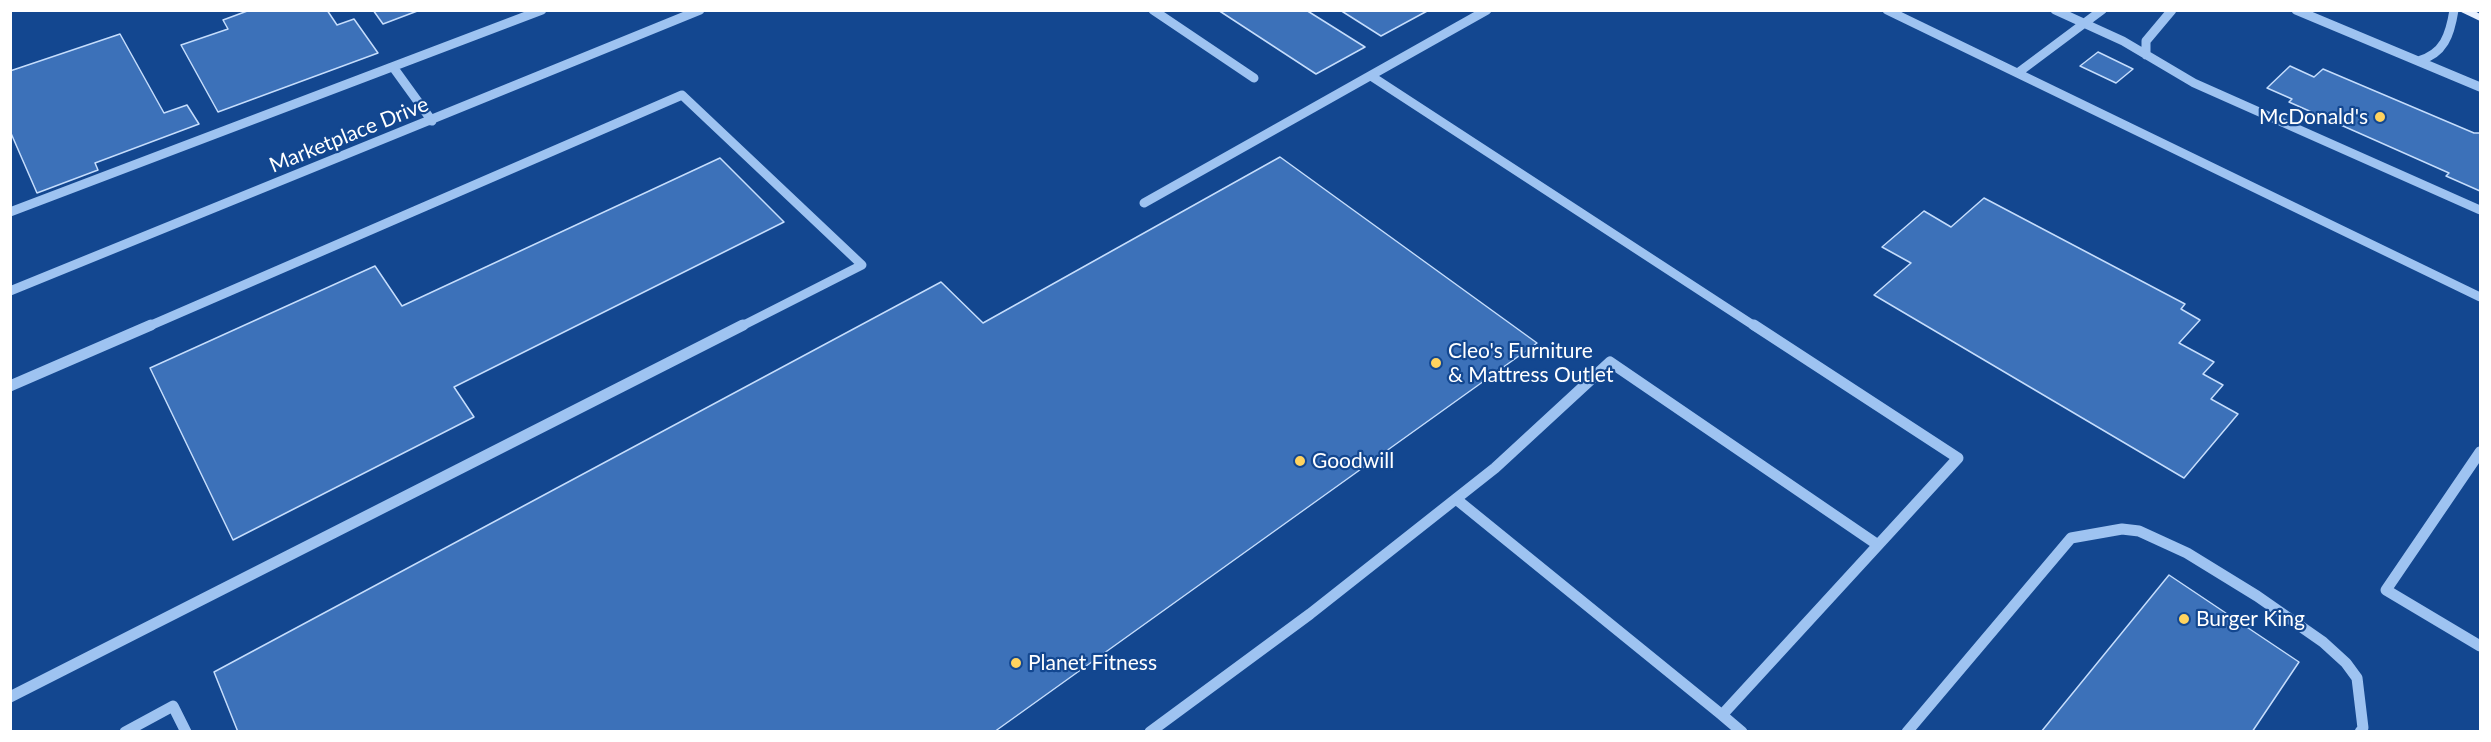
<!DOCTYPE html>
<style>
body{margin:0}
#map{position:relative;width:2491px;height:742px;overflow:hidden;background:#134790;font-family:Lato,sans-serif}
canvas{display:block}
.frame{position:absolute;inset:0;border:12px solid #fff;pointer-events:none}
</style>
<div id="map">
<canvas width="2491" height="742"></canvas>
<div class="frame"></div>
</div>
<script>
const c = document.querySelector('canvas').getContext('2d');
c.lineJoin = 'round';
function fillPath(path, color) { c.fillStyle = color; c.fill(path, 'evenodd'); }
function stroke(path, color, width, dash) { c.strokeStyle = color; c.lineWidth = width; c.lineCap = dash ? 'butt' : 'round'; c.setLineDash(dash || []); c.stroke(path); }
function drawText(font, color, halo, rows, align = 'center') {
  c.font = font + ' Lato,sans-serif'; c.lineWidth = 4.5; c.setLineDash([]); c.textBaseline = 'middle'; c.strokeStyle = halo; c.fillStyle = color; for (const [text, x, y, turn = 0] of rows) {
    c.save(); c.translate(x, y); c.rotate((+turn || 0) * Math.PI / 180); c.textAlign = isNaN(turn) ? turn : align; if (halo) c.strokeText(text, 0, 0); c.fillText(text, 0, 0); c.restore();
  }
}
const building = new Path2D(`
 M250,10H327L337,25L354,19L378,53L218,112L181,45L228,29L223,20Z
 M373,10H420L383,24Z
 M1218,10H1306L1365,47L1316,74Z
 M1340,10H1429L1381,36Z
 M120,34L164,113L187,105L199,124L95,163L98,170L37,193L10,131V71Z
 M2098,52L2133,69L2116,83L2080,66Z
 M2290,66L2314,77L2323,69L2474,133H2480V191L2446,176L2449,173L2289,102L2292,99L2267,88Z
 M1280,157L1537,343L994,732H238L214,672L941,282L983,323Z
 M720,158L784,222L454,387L474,417L233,540L150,368L375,266L402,306Z
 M1984,198L2185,304L2181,309L2200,320L2179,343L2214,362L2203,374L2223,385L2211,399L2238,414L2184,478L1874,295L1911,263L1882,247L1924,211L1951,227Z
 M2169,575L2299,662L2252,732H2041Z`);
fillPath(building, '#3c71b9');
stroke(building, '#c5ddfc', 1.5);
stroke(new Path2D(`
 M1153,10L1254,78
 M1887,10L2480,297
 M2055,10L2123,41L2194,83L2480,210
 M2296,10L2480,87
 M2146,55V41L2172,10
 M2418,61C2444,54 2450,35 2454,10
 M393,67L432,121
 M2019,72L2102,10
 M1371,76L1756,327
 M1144,203L1487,10
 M10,212L542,10
 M10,291L700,10
 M147,327L682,95L862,265L740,327`), '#9ec3f1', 9);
stroke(new Path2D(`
 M10,386L151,325
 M2480,452L2386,590L2480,646
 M1456,499L1722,715
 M10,697L743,325
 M125,732L173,706L186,732
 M1150,732L1310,614L1495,468L1610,362L1878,545
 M1742,732L1722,715L1958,458L1754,325
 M1907,732L2071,538L2122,529L2139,531L2187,553L2257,596L2323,642L2346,663L2357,678L2363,728L2360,732`), '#9ec3f1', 11);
fillPath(new Path2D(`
 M2457,10H2473L2480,14V21Z`), '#e9f1ff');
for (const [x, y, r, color] of [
 [2380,117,6,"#ffd35f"],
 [1436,363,6,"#ffd35f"],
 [1300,461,6,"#ffd35f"],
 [2184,619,6,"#ffd35f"],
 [1016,663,6,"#ffd35f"]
]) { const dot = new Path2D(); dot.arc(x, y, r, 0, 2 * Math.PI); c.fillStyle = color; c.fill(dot); stroke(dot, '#134790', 2); }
drawText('21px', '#fff', '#134790', [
 ["McDonald's",2368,117,"right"],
 ["Cleo's Furniture",1448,351],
 ["& Mattress Outlet",1448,375],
 ["Goodwill",1312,461],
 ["Burger King",2196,619],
 ["Planet Fitness",1028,663]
], 'left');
drawText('21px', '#fff', '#134790', [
 ["Marketplace Drive",349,135,-22]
]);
</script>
